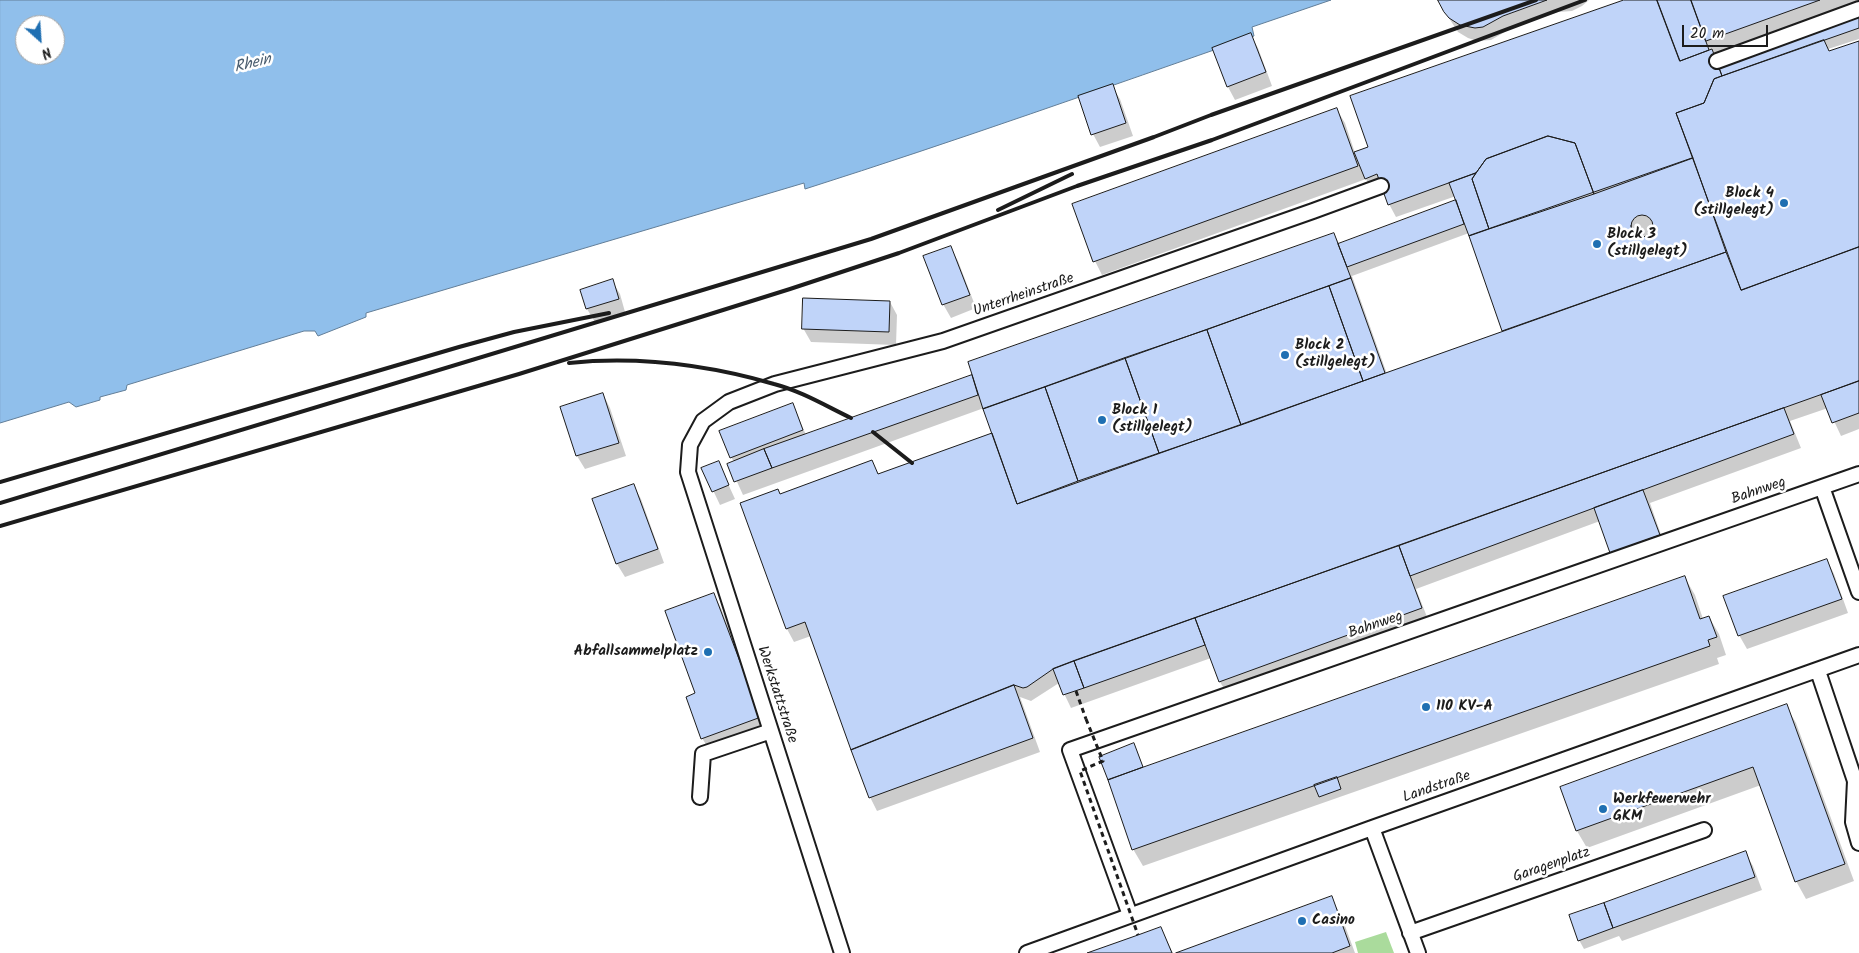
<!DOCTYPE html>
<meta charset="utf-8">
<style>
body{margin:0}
#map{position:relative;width:1859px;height:953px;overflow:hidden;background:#fff;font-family:Kalam,sans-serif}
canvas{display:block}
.north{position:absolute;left:15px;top:15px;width:50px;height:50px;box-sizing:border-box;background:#fff;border:1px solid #a4a4a4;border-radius:50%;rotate:154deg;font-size:14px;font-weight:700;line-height:20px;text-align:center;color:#1c1c1c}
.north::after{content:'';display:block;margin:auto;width:18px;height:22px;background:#1f6fb2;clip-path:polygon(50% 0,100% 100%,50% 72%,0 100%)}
.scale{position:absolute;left:1682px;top:25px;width:86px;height:22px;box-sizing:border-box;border:2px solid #1c1c1c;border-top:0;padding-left:6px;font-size:15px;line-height:18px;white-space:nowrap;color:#1c1c1c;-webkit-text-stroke:4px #fff;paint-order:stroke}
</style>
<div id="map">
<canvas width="1859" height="953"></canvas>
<div class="north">N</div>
<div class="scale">20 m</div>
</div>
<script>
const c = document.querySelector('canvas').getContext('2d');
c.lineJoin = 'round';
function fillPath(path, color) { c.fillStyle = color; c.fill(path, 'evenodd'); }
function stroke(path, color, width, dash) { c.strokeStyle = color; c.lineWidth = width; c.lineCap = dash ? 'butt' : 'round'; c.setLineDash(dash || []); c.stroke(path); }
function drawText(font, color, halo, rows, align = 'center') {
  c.font = font + ' Kalam,sans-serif'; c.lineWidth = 5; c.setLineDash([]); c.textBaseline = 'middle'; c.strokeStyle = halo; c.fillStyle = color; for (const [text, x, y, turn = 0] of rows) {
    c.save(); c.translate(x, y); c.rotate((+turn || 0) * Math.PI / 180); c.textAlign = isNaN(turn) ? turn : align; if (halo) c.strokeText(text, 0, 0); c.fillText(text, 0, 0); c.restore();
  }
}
fillPath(new Path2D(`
 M1386,932L1394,953H1358L1355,942Z`), '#aadb9c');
const water = new Path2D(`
 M0,0H1331L1252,27L1254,36C1105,88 956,141 805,189L804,183L366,313V317L318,336L315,331H304L127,385L126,390L100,397V400L76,407L69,402L0,423ZM25,25H55V55H25Z`);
fillPath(water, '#90bfeb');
stroke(water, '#627e98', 1);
fillPath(new Path2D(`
 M1440,0H1589L1582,6L1572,11L1558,12L1510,29L1491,40L1477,41L1468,38L1458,32L1445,12Z
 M1628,0H1859V2L1714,55L1719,64L1859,15V39L1828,49L1830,52L1859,42V429L1841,436L1828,408L1790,421L1801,448L1650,503L1666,549L1619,566L1611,552L1600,521L1416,589L1429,622L1228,695L1220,682L1211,658L1071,708L1059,683L1031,701L1020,697L1040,752L877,811L870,797L811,636L794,642L787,629L742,504L780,495L871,461L879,475L993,434L984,408L743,495L729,464L734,462L731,457L793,405L806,435L974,376L1334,234L1340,245L1458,201L1456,196L1396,217L1389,204L1383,188L1373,192L1366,179L1102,275L1095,261L1337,110L1345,123L1355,153L1369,148ZM1660,4L1683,67H1681ZM1469,233L1504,332L1387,374L1352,276Z
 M1250,34L1258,48L1272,86L1235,100L1228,87L1213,48Z
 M1112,86L1120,99L1133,136L1100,147L1093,134Z
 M950,247L958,261L976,308L951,318L943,304Z
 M612,281L620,294L625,312L595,322L587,309L581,291Z
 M890,302L897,315L896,345L811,342L803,328Z
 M603,394L610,408L626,456L585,469L577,456L562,408Z
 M718,462L735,499L720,505L703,469Z
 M634,486L641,499L664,563L625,577L617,564Z
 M1827,560L1834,574L1848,613L1747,649L1739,635Z
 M1685,578L1695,595L1703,619L1709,617L1719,634L1726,655L1717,658L1719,664L1143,866L1133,849L1101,758L1136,749L1143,769Z
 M714,595L721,608L767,730L710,751L702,738L697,694Z
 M1786,706L1796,723L1854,881L1806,899L1796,881L1761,785L1587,848L1577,831L1562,787Z
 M1745,853L1753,866L1762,890L1622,941L1619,936L1584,949L1579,940Z
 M1331,898L1341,915L1355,953H1180Z
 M1161,929L1173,953H1091Z`), '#0003');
const building = new Path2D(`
 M1438,0H1547L1503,16L1483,27L1475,28L1460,25L1449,18L1444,12Z
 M1624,0H1657L1680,61L1712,49L1722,76L1714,79L1704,103L1676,113L1693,158L1594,194L1575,143L1548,136L1486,159L1476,173L1388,205L1377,174L1365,179L1354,152L1368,147L1350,96Z
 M1657,0H1691L1709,50L1680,61Z
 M1691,0H1820L1706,41Z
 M1859,14V28L1722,76L1718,65Z
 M1251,33L1266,72L1227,87L1212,48Z
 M1824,40L1829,51L1859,41V247L1741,290L1676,113L1704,103L1714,79Z
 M1113,84L1126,123L1091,135L1078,96Z
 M1337,108L1358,166L1093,262L1072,204Z
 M1548,136L1575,143L1594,194L1489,229L1472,179L1476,173L1486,159Z
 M1693,158L1726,252L1502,331L1469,236Z
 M1476,173L1472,179L1489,229L1469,236L1449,183Z
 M1456,200L1464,224L1347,267L1338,244Z
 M1631 226a11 11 0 1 1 22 0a11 11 0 1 1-22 0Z
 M1334,233L1351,278L983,409L968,362Z
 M951,246L970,295L942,305L923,256Z
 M1859,247V381L1074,661L1053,669L1027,687L1023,688L1014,685L851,750L805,622L786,629L740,503L778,489L780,494L872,460L878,474L992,433L1017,504L1726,252L1741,290Z
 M1351,278L1385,373L1363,381L1329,286Z
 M613,279L619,299L586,309L580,290Z
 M1329,286L1363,381L1241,425L1207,330Z
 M803,298L890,301L889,332L802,329Z
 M1207,330L1241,425L1159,453L1125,358Z
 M1125,358L1159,453L1078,481L1045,387Z
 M972,375L978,395L772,468L764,449Z
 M1859,381V413L1832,423L1821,395Z
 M1045,387L1078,481L1017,504L983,409Z
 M603,393L619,443L576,456L560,407Z
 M793,403L803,430L730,458L719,431Z
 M1784,408L1794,434L1410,576L1399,546Z
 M764,449L772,468L734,482L727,464Z
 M719,461L729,485L712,492L701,468Z
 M634,484L658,549L616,564L592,499Z
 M1643,490L1660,535L1610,553L1594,508Z
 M1399,546L1422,608L1219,682L1195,618Z
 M1827,559L1842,599L1738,636L1723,596Z
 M1685,576L1700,619L1709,616L1717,637L1708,640L1710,646L1132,850L1108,780Z
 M714,593L761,717L701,739L686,697L695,693L665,611Z
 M1195,618L1205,645L1084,688L1074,661Z
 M1074,661L1084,688L1063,695L1053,669Z
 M1014,685L1033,738L869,798L851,750Z
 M1787,704L1845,864L1795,882L1753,767L1576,831L1560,787Z
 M1134,743L1143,767L1108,780L1099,757Z
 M1337,777L1341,789L1319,797L1314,785Z
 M1746,851L1755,877L1613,928L1604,903Z
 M1332,896L1350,946L1332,953H1176Z
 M1604,903L1613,928L1578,941L1569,915Z
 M1161,927L1172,953H1087L1138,935Z`);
fillPath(building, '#c0d4f9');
stroke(building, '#1c1c1c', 1);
const service = new Path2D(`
 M1717,61L1859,9
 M1822,487L1859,592
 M1818,671L1855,781L1853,822L1859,843
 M700,797L703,754L771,731
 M1372,828L1418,953
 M1130,915L1070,750L1859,474
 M1410,933L1704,830
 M842,953L688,472L690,445L703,421L729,402L775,384L943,341L1313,211L1381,186
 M1027,953L1372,828L1859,655`);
stroke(service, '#1c1c1c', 18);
stroke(new Path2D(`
 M1076,691L1086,719`), '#1c1c1c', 3, [5, 4]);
stroke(service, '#fff', 14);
stroke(new Path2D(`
 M998,210L1072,174
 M569,363C638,356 708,365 774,384C801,391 826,406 851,418
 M873,432L912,463
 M0,482L459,347L514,332L609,313
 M0,503L871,239L1154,137L1211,115L1536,0
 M0,526L519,374L790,289L899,253L1077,186L1212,140L1585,0`), '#1c1c1c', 4);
stroke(new Path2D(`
 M1086,719L1103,761L1080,771L1138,935`), '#1c1c1c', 3, [5, 4]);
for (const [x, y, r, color] of [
 [1784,203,5,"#1f6fb2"],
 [1597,244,5,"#1f6fb2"],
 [1285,355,5,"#1f6fb2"],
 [1102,420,5,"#1f6fb2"],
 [708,652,5,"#1f6fb2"],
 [1426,707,5,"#1f6fb2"],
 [1603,809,5,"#1f6fb2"],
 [1302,921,5,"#1f6fb2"]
]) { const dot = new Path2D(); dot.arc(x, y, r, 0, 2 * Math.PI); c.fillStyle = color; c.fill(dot); stroke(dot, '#fff', 2); }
drawText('bold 15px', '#1c1c1c', '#fff', [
 ["Block 4",1774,194,"right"],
 ["(stillgelegt)",1774,211,"right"],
 ["Block 3",1607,235],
 ["(stillgelegt)",1607,252],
 ["Block 2",1295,346],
 ["(stillgelegt)",1295,363],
 ["Block 1",1112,411],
 ["(stillgelegt)",1112,428],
 ["Abfallsammelplatz",698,652,"right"],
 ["110 KV-A",1436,707],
 ["Werkfeuerwehr",1613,800],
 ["GKM",1613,817],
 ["Casino",1312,921]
], 'left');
drawText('15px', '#1c1c1c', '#fff', [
 ["Unterrheinstraße",1024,296,-19],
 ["Bahnweg",1759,492,-19],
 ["Bahnweg",1376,626,-19],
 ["Werkstattstraße",776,695,72],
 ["Landstraße",1437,788,-19],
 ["Garagenplatz",1552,866,-19]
]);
drawText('italic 16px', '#4a5d6f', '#fff', [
 ["Rhein",253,65,-14]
]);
</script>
